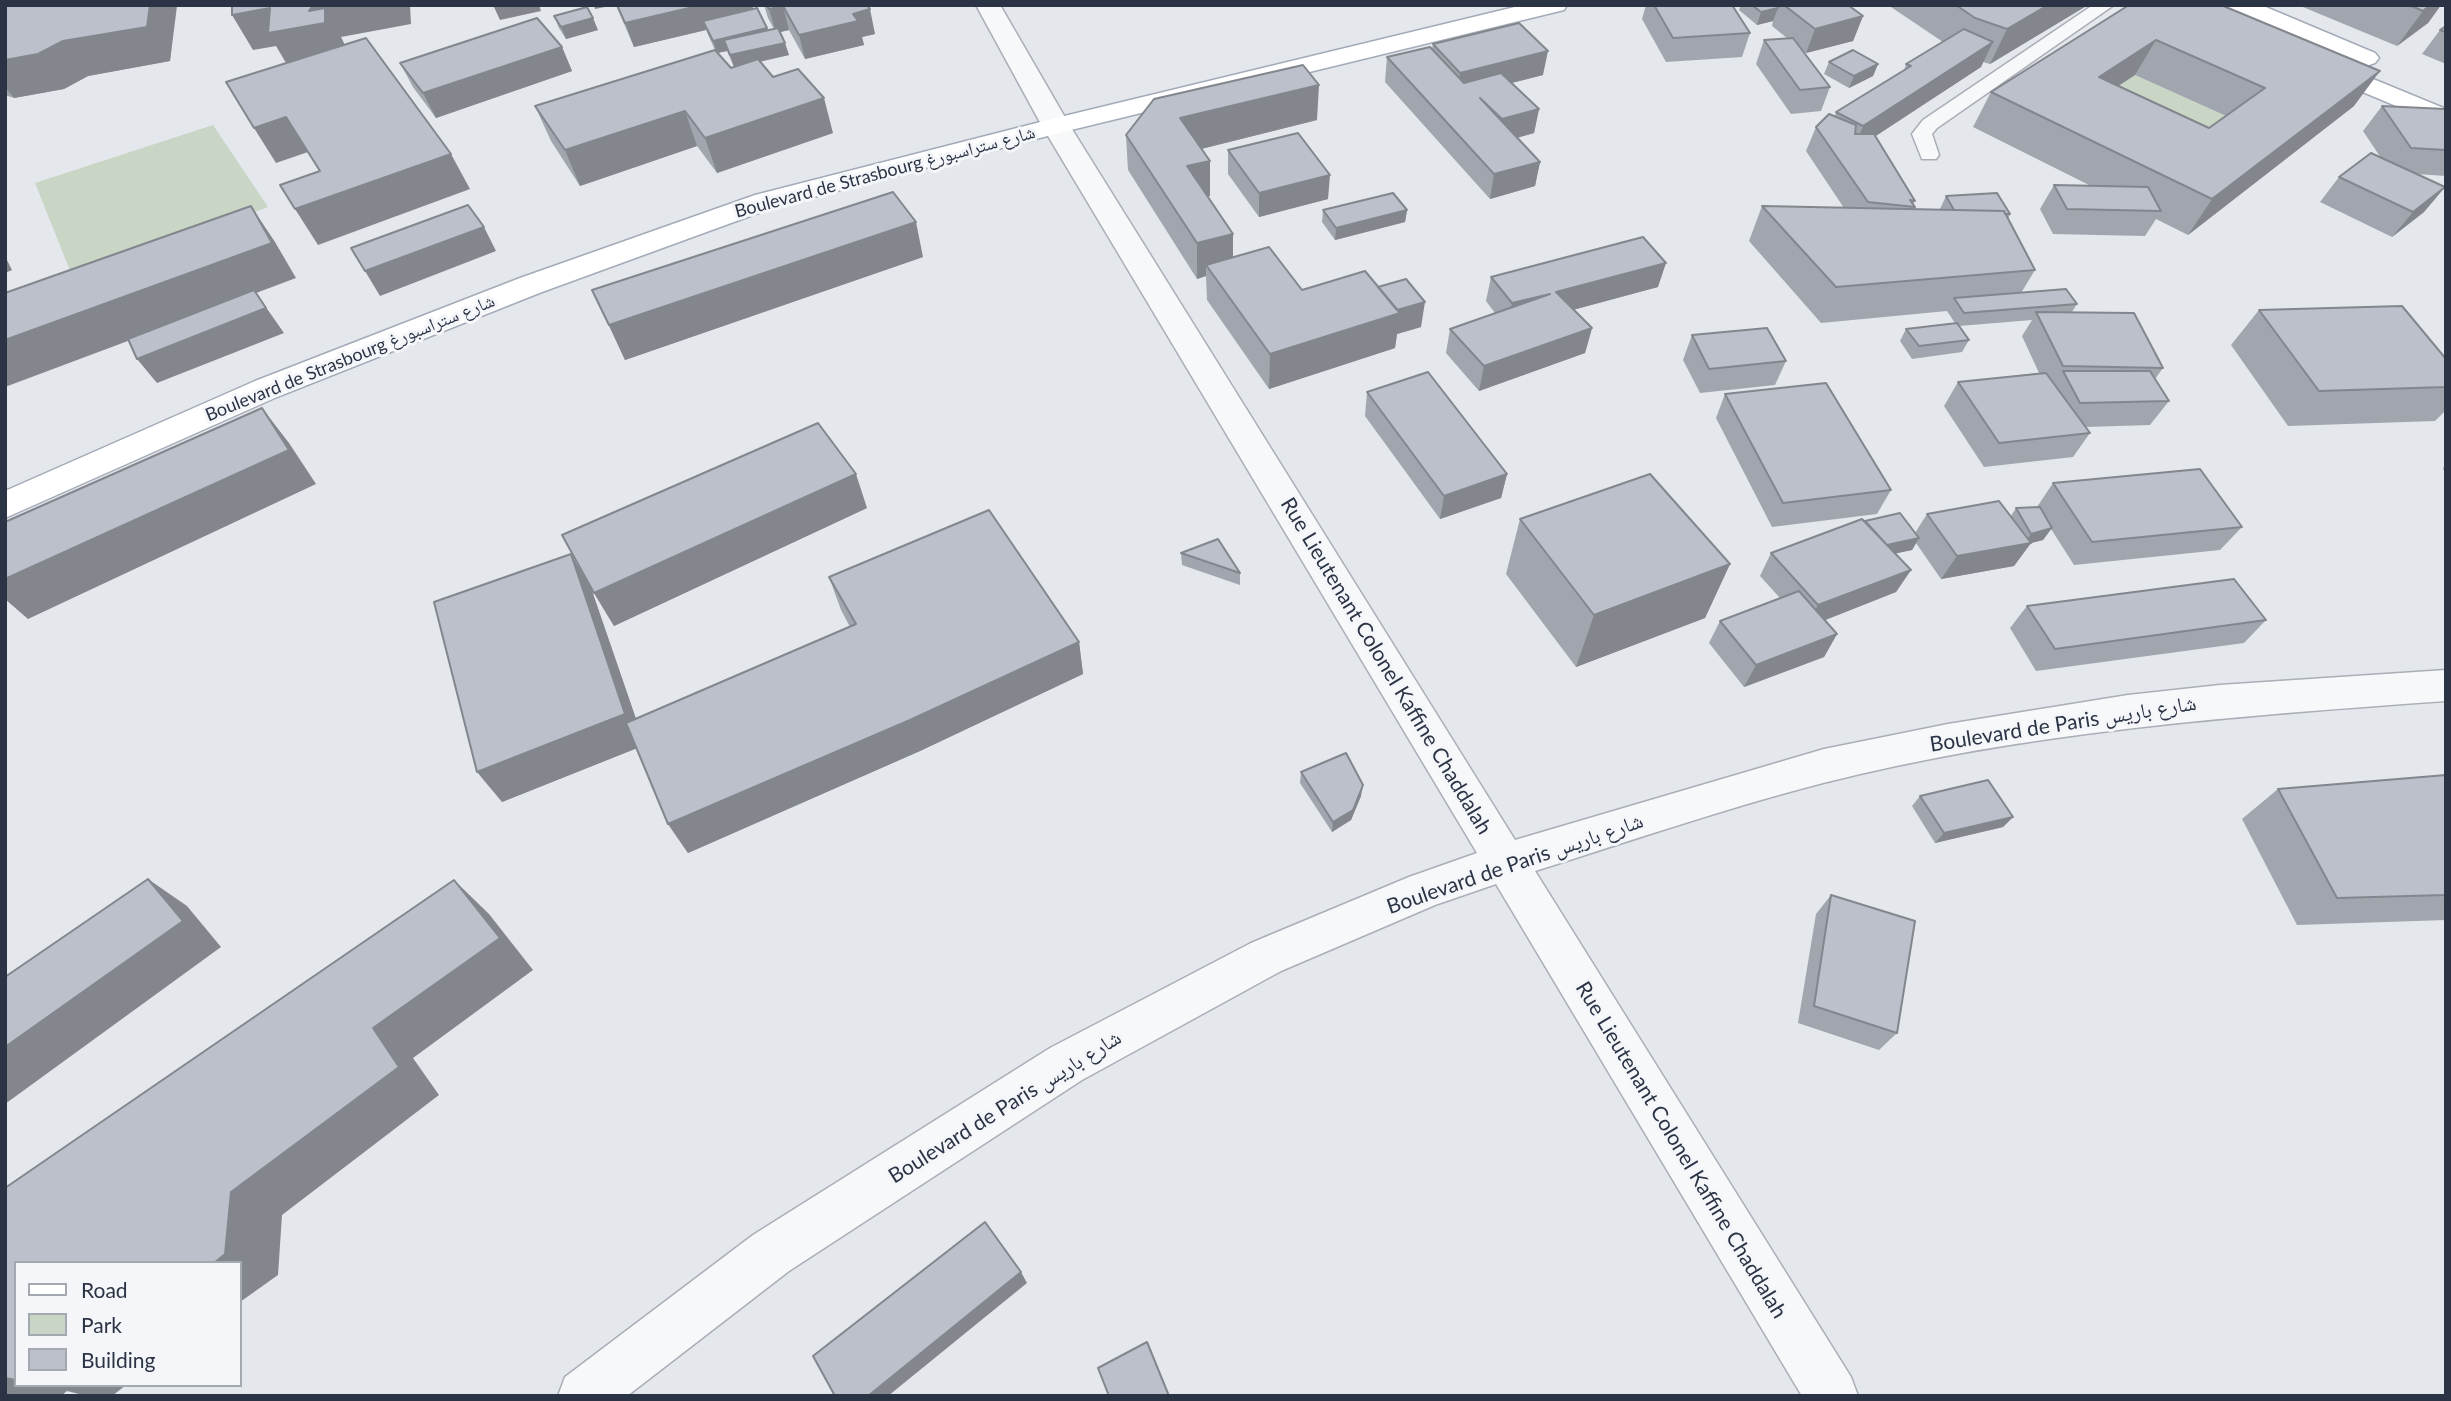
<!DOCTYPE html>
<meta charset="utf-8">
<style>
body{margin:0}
#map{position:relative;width:2451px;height:1401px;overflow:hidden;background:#e4e7ec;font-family:Lato,sans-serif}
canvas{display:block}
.frame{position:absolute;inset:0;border:7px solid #2b3445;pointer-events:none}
.legend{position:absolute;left:14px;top:1261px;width:228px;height:126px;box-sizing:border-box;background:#f4f6f9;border:2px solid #a4a8b1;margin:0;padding:9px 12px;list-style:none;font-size:21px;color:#2b3445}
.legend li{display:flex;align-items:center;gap:14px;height:35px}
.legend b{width:35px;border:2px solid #a4a8b1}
</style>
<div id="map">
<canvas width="2451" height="1401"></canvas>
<div class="frame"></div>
<ul class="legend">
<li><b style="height:9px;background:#fff"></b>Road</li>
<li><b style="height:19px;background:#c9d6c5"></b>Park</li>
<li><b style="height:19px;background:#bbc0ca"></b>Building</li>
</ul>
</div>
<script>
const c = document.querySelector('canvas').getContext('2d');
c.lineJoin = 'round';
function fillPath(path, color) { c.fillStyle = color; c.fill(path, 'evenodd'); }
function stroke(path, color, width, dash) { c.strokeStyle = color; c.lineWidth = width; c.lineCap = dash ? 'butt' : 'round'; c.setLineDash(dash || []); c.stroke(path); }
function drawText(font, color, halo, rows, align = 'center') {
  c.font = font + ' Lato,"Noto Naskh Arabic",sans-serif'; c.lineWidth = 6; c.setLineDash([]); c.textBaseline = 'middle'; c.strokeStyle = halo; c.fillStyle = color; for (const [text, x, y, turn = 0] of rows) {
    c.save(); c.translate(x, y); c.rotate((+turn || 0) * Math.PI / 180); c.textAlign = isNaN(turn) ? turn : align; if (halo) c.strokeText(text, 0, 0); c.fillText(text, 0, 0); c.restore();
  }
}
fillPath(new Path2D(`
 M2135,75L2241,123L2186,163L2079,112Z
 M213,125L268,207L73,278L35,183Z`), '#c9d6c5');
const lane = new Path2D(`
 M2093,5H2114L1937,128L1932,134L1939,155L1936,159H1922L1912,134L1923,120Z`);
const street = new Path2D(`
 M976,5H1000L1070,126L1515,840L1824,749L1948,724L2128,695L2220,685L2446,670V701C2237,716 2027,731 1823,783C1726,808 1630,841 1535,871L1851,1377L1858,1396H1802L1496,884L1435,905L1281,971L1082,1080L789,1271L627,1396H558L565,1377L753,1235L1050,1048L1251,943L1409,877L1477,853L1042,126Z`);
const primary = new Path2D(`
 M1523,5H1567L1564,10L1063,132L775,207L542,292L277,397L5,518V491L255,381L520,278L755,195L1056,118Z
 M2227,5H2261L2375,53L2379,58L2375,63L2366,66L2357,63L2230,10Z
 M2322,58L2446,109V127L2313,71L2309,66L2313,61Z`);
stroke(lane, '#a9aeb7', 3);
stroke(street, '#a9aeb7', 3);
stroke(primary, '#a3abb8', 3);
fillPath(lane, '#f7f8fa');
fillPath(street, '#f7f8fa');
fillPath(primary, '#fff');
fillPath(new Path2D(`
 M5,5H176L170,61L88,76L64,89L14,98L5,95Z
 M616,5H752L753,9L767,28L768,30L774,29L768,18L764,5H867L875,34L862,37L864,45L805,59L789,30L780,32L789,55L760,62L773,77L833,133L717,173L697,146L580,186L551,141L535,106L715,50L706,30L634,47ZM727,51L734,67L731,68L717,53Z
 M1646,5H1732L1750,33L1742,57L1666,62L1642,19Z
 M1741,5H1848L1863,16L1853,41L1806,53L1803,51L1830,87L1821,111L1791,114L1756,64L1764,40L1787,38L1772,26L1773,21L1757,25L1739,10Z
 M1888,5H2088L1990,64L1983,62L1981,67L1875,136L1915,201L1913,204L1915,207L1914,209L1940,210V209L1946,196L2010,214L2008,219L2035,270L2021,293L2077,304L2072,312L2163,368L2155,379L2169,401L2150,425L2085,427L2090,433L2073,457L1984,467L1944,406L1958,382L2039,373L2022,336L2032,320L1959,326L1969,340L1962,352L1912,359L1900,341L1906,329L1955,323L1947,311L1821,323L1749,241L1762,206L1844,208L1806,151L1816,127L1835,116L1836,112L1904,71L1906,64L1943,42Z
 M2129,5L2354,106L2188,235L2156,219L2145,236L2053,234L2040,209L2054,185H2089L1973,127L1991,92ZM2135,75L2226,116L2209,128L2118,86Z
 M2298,5H2441L2428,23L2397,46Z
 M554,16L598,30L566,39L559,28Z
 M2446,26V64L2422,54L2440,30Z
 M1433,44L1543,75L1512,83L1539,109L1534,133L1517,138L1540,162L1535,186L1490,199L1385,82L1387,57L1432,49Z
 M562,47L572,71L436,118L413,87L400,63Z
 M1829,62L1878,64L1873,76L1849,88L1824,74Z
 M2382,106L2446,111V176L2416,174L2445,187L2424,212L2392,237L2320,202L2339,177L2381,158L2363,131Z
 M1317,120L1201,149L1210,161V196L1207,197L1233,258L1302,290L1378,287L1421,327L1397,334L1395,348L1269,389L1207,300L1206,276L1197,279L1128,170L1126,135Z
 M1228,150L1328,199L1259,217L1228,174Z
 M1323,210H1407L1405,222L1335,240L1322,222Z
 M923,257L625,360L592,290Z
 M1491,277L1658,287L1573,310L1592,328L1585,353L1479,391L1446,353L1450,329L1495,313L1486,301Z
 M2259,310L2446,359V410L2435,421L2288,426L2231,345Z
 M1692,335L1786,361L1775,385L1700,393L1683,360Z
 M1367,392L1507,474L1501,498L1440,519L1365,416Z
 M1725,394L1891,490L1877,514L1772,527L1716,418Z
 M2446,465V478L2443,468Z
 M2053,483L2242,527L2220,550L2074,565L2051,529L2043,540L2031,543L2014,566L1941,579L1916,543L1912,550L1895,553L1911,570L1896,592L1825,620L1837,634L1824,657L1744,687L1709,643L1720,621L1780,598L1760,576L1771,553L1865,521L1915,533L1927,514L2011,516L2016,508L2037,507Z
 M867,508L614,626L591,588L636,719L850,627L841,610L829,577L1079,642L1083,674L920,751L688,853L668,824L637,748L502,802L590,586Z
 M1520,519L1730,564L1705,618L1576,667L1506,574Z
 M1181,553L1240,573V585L1182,565Z
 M2027,606L2266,620L2244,643L2036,671L2010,628Z
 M1301,772L1361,796L1351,820L1332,832L1300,783Z
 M2446,775V920L2297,925L2242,819L2278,789Z
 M1920,796L2013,817L2003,827L1935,843L1912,806Z
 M1831,895L1897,1033L1879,1050L1798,1023L1816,914Z`), '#a1a5ae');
fillPath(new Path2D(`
 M150,5L177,6L170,61L88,76L64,89L14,98L5,87V60L63,41Z
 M313,5H410L411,24L341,37L344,43V58L289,68L276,46L253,50L232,15L270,8L309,11Z
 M504,5H539L541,11L500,20L494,7Z
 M594,5H615L595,9Z
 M702,5H752L756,19L703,21L706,30L634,47L625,23Z
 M2048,5H2088L1990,64L2007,29Z
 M2430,5H2441L2428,23L2397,46L2423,11Z
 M783,6L789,30L776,33L769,9Z
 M1778,8L1773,21L1757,25L1761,12Z
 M870,9L875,34L862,37L864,45L805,59L799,35L853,14Z
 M1863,16L1853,41L1806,53L1815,29Z
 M593,18L598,30L566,39L561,27Z
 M767,28L771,40H724L727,51L717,53L713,41Z
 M2156,40L2135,75L2079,112L2099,77Z
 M1993,42L1981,67L1853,151L1863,126Z
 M785,43L789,55L734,67L730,55Z
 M562,47L572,71L436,118L423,93Z
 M1548,51L1543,75L1456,97L1460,73Z
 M1878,64L1873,76L1849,88L1854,76Z
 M2380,71L2354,106L2188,235L2212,199Z
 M1319,85L1317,120L1181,154L1180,118Z
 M824,98L833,133L717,173L705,138Z
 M1539,109L1534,133L1498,143L1502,119Z
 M685,111L697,146L580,186L565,150Z
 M286,117L308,152L276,163L254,128Z
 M451,154L470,189L318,245L295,209Z
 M1210,161V196L1188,202L1187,166Z
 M1540,162L1535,186L1490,199L1494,174Z
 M1330,175L1328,199L1259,217V193Z
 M2445,187L2424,212L2392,237L2413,212Z
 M251,206L275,242L296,278L256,293L284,333L157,383L137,359L256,293L5,387V340Z
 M1407,210L1405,222L1335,240L1336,228Z
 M916,222L923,257L625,360L609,325Z
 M484,227L496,251L380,296L365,271Z
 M1233,234V269L1206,265V276L1197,279V243Z
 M5,256L12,270L5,273Z
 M1666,263L1658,287L1550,316L1556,292Z
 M1550,294L1507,328L1512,303Z
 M1425,302L1421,327L1397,334L1395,348L1269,389L1270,354L1389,313Z
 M1592,328L1585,353L1479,391L1484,366Z
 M262,408L289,443L316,484L28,619L5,599V579Z
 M856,474L867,508L614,626L594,593Z
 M1507,474L1501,498L1440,519L1444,496Z
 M2052,528L2043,540L2031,543L2014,566L1941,579L1957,556L2023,544L2031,534Z
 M1919,538L1912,550L1875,558L1882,546Z
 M571,554L591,588L645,745L502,802L477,772Z
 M1730,564L1705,618L1576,667L1594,615Z
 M1911,570L1896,592L1805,628L1818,605Z
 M1837,634L1824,657L1744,687L1756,665Z
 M1079,642L1083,674L920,751L688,853L668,824Z
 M1363,785L1361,796L1351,820L1332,832L1333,822Z
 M2013,817L2003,827L1935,843L1944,833Z
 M148,879L187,906L221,947L5,1104V1047Z
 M454,880L489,914L533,970L413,1058L439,1095L282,1215L278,1275L240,1302V1263H214L231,1192L373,1028Z
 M1021,1272L1027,1283L888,1396H868Z
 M5,1378L16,1380V1385H126L112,1396H87L67,1391L61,1396H5Z`), '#83868d');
const building = new Path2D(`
 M5,5H150L147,27L63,41L38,54L5,60Z
 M232,5H313L309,11L325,8V23L268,33L270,8L232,15Z
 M617,5H702L625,23Z
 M767,5H867L870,9L853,14L858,21L799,35L783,6L769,9Z
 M1654,5H1732L1750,33L1673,38Z
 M1752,5H1779L1778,8L1761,12Z
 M1784,5H1848L1863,16L1815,29Z
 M1956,5H2048L2007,29L1975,18Z
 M2129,5H2221L2380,71L2212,199L1991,92ZM2156,40L2265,88L2209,128L2099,77Z
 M2409,5H2430L2423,11Z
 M587,7L593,18L561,27L554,16Z
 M757,8L767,28L713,41L703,21Z
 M537,18L562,47L423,93L400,63Z
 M1519,23L1548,51L1460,73L1433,44Z
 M2446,26V32L2440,30Z
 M778,28L785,43L730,55L724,40Z
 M1964,29L1993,42L1863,126L1836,112L1911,66L1906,64Z
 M366,38L451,154L295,209L280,185L320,171L286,117L254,128L226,82Z
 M1793,38L1830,87L1800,90L1764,40Z
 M1430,47L1464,83L1501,73L1539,109L1502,119L1480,98L1540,162L1494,174L1387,57Z
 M715,50L731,68L758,59L773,77L798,69L824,98L705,138L685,111L565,150L535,106Z
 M1853,50L1878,64L1854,76L1829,62Z
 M1303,65L1319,85L1180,118L1210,161L1187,166L1233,234L1197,243L1126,135L1154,99Z
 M2382,106L2445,109L2446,111V150L2411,148Z
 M1829,114L1856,125L1855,134H1874L1915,201L1910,200L1915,207L1868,202L1816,127Z
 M1298,133L1330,175L1259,193L1228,150Z
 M2371,153L2445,187L2413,212L2339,177Z
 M2054,185L2148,187L2161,211L2067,209Z
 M893,192L916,222L609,325L592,290Z
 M1393,193L1407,210L1336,228L1323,210Z
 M1997,193L2010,214H2005L2004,211L1954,210L1946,196Z
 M468,205L484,227L365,271L351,248Z
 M251,206L272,243L5,340V293Z
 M1762,206L2004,211L2035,270L1836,287Z
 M1643,237L1666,263L1556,292L1592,328L1484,366L1450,329L1550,294L1512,303L1491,277Z
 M1269,247L1302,290L1365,271L1400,313L1270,354L1206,265Z
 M1406,279L1425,302L1397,310L1378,287Z
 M2066,289L2077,304L1964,313L1954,298Z
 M254,290L266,308L137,359L128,339Z
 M2402,306L2446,359V387L2319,391L2259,310Z
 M2036,312L2134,313L2163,368L2063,366Z
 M1957,323L1969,340L1919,346L1906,329Z
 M1767,328L1786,361L1709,369L1692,335Z
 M2063,371H2150L2169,401L2080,403Z
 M1428,372L1507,474L1444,496L1367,392Z
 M2046,373L2090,433L1999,443L1958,382Z
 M1826,383L1891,490L1783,503L1725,394Z
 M262,408L289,450L5,579V522Z
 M818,423L856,474L594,593L562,535Z
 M2200,469L2242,527L2092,542L2053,483Z
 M1650,474L1730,564L1594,615L1520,519Z
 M1999,501L2031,543L1957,556L1927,514Z
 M2040,507L2052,528L2031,534L2016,508Z
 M989,510L1079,642L910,720L668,824L626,723L856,624L829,577Z
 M1900,513L1919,538L1887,545L1865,521Z
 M1862,519L1911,570L1818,605L1771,553Z
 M1218,539L1240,573L1181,553Z
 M571,554L625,714L477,772L434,602Z
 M2234,579L2266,620L2055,649L2027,606Z
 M1799,591L1837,634L1756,665L1720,621Z
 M1346,753L1363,785L1353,810L1333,822L1301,772Z
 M2446,775V895L2337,898L2278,789Z
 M1988,780L2013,817L1944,833L1920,796Z
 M148,879L183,921L5,1047V977Z
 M454,880L500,938L373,1028L399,1067L231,1192L225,1254L214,1263H16V1380L5,1378V1188Z
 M1831,895L1915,921L1897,1033L1814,1006Z
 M985,1222L1021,1272L868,1396H835L813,1356Z
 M1147,1342L1169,1396H1109L1098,1368Z`);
fillPath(building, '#bbc0ca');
stroke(building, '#83868d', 2);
drawText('18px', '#2b3445', '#f4f6f9', [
 ["Boulevard de Strasbourg شارع ستراسبورغ",885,172,-15],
 ["Boulevard de Strasbourg شارع ستراسبورغ",350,358,-22]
]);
drawText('21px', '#2b3445', '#f4f6f9', [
 ["Rue Lieutenant Colonel Kaffine Chaddalah",1386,666,59],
 ["Boulevard de Paris شارع باريس",2063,724,-9],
 ["Boulevard de Paris شارع باريس",1515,864,-19],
 ["Boulevard de Paris شارع باريس",1005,1107,-32],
 ["Rue Lieutenant Colonel Kaffine Chaddalah",1681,1150,59]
]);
</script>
